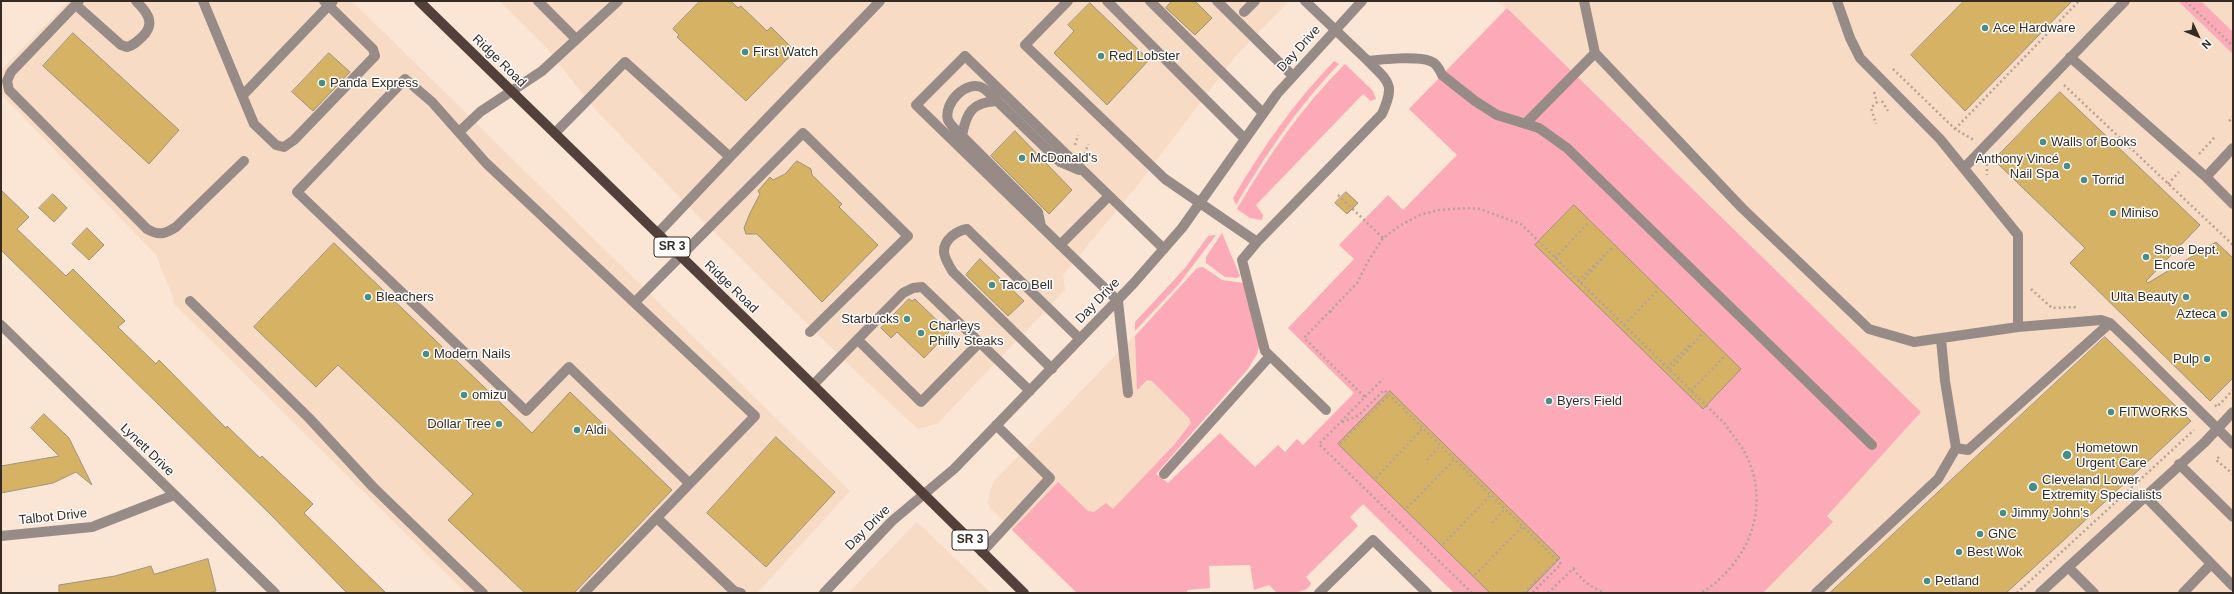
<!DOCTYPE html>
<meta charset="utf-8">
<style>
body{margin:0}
#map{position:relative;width:2234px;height:594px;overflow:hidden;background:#fbe5d4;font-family:Helvetica,sans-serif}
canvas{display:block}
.frame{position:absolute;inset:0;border:2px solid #342b25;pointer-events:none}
.north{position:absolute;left:2178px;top:16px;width:40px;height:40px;-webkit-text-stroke:3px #fff;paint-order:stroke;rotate:134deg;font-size:11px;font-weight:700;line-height:16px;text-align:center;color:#342b25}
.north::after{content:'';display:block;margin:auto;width:14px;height:18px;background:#342b25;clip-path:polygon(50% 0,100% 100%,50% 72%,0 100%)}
</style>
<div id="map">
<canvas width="2234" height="594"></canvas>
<div class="frame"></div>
<div class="north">N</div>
</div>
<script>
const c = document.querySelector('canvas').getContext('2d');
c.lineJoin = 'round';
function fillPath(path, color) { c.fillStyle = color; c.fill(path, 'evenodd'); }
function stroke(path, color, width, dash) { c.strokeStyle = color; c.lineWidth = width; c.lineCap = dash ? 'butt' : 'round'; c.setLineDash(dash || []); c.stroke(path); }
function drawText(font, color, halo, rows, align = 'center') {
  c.font = font + ' Helvetica,sans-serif'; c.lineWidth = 3; c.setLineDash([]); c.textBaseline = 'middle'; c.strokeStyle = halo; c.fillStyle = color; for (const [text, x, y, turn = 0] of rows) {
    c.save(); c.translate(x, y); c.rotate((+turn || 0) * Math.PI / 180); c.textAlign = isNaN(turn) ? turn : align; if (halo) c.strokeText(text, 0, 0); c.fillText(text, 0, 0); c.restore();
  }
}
fillPath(new Path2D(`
 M69,1H352L850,491L757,593H466L176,306L173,302L174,300L156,255L1,94V70Z
 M499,1H1289L1235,57L1136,187L1063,275L1065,290L937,424L918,429L849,365L696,214L593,107L546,47Z
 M1496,1H2233V593H1763L1833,523L1826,516L1921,412L1507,8Z
 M1147,323L1226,393L1059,575L990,508L988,503L990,490L995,480Z
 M917,522L991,593H848Z`), '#f7dbc4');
fillPath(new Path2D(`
 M2178,1H2201L2233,32V54Z
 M1507,8L1921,412L1827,516L1833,522L1763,593H1454L1363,504L1350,517L1358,526L1306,577L1311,583C1308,594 1287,593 1277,593L1269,585L1254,590L1250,565L1209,566L1210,588L1187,590V593H1077L1012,530L1058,482L1088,511L1094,512L1106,503L1113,509L1174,445L1191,423L1189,418L1152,381L1147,380L1137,390L1135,336L1197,268L1203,267L1222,280L1243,283L1260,342L1257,354L1248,369L1156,474L1168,483L1220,433L1255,467L1278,445L1285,452L1297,439L1303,445L1354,393L1288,328L1354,259L1339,245L1388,195L1403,210L1457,155L1409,109Z
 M1334,61L1339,64C1297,108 1267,153 1236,205L1233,198C1262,148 1294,103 1334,61Z
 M1345,64L1373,91L1376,99L1371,101L1363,94L1256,205L1263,215L1262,220L1250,218L1237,209C1268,156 1302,107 1345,64Z
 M1222,233L1240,276L1237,278L1225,277L1206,263V257Z
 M1216,235L1179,284L1135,331V322L1185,268L1208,236Z`), '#fcaab8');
const building = new Path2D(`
 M700,1H731L738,8L741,6L767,31L771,27L795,51L746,101L677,37L679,35L673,29Z
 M1172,1H1195L1212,18L1195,35L1166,8Z
 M1964,1H2072L1965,111L1911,55Z
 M1090,3L1149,60L1107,105L1054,53L1074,31L1068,25Z
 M73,33L179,130L149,164L43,66Z
 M329,53L350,72L313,111L292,92Z
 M2060,92L2200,225L2146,281L2148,283L2216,242L2233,258V378L2210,401L2070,263L2085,248L1994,160Z
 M1015,131L1072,190L1049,214L991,156Z
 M797,161L811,169L812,175L842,204L839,207L878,245L822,302L757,234H746L744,228L750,213L760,194L758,191L770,177L773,180L785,174Z
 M1,190L29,217L17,229L66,276L73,269L125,321L118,327L156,364L159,360L226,428L227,426L260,458L262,456L313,504L304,513L386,593H347L271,515L1,250Z
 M1346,192L1358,203L1347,214L1335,203Z
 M53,194L67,208L54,222L39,208Z
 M1574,205L1741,369L1703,409L1535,245Z
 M87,228L104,245L89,260L72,244Z
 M334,243L532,433L570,392L672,490L574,593H525L448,520L473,494L338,365L316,387L254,327Z
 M980,259L1024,301L1008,316L966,275Z
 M909,299L912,301L915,299L949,332L924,358L897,332L891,338L881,328Z
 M2105,337L2191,421L2064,540L2006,593H1830Z
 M1390,391L1560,558L1526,593H1490L1338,444Z
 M44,414L69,438L92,485L76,472L53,483L1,493V466L59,456L31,428Z
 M776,437L835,492L766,567L707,513Z
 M208,559L216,591L208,593H59V585L115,576L151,566L154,574Z`);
fillPath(building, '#d6b364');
stroke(building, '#9d937d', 1);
stroke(new Path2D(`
 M2186,1L2233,46
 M1893,69L1955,129L1974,140
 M2064,85L2233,245
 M1874,92L1877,102L1871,108L1876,124
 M1882,101L1888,111
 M2229,121L2233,117
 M1955,129L2079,1
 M1075,145L1078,135
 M1085,154L1088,144
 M2199,154L2215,137
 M1987,164V175
 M2168,184L2179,172
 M1338,195L1383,238
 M1555,258L1589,222
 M1578,281L1613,247
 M1581,283L1602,259
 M2031,289L2052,308L2077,307
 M1330,311L1333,314
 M1624,325L1658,290
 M1667,368L1688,346H1691
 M1670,370L1702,334
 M1691,391L1725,356
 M1365,397L1383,379
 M2215,405L2217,407L2233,390
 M1342,422L1358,416L1384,390L1561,564L1532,593
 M1340,444L1389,395
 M2219,457L2216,460L2233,474
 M1427,460L1440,446
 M1376,478L1423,428
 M1407,508L1455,459
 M1492,523L1505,509
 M1443,544L1491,495
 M1573,569L1585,582L1603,593
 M1475,575L1523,526
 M1472,593L1319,444L1365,397L1304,338L1358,282L1367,263L1383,238L1401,225L1420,215L1439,210L1467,208L1480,209L1521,224L1725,424C1732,435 1741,444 1747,457C1771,508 1748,564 1701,593
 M1524,593L1557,560
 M1548,593L1575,567
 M2017,593L2194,430`), '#b5a396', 2.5, [2, 3]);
stroke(new Path2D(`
 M79,1L11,72L7,81L9,90L147,229C159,236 165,234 176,227L244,161
 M203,1L254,124L276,145L284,147L294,140L375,56L373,49L324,1
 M538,1L576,39
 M1068,1L1025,45L1165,179L1257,242L1382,114C1395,84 1390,83 1368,61
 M1107,1L1244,138
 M1150,1L1262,112
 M1217,1L1292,75
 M1305,1L1368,61C1382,59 1418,56 1430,61C1436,63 1440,70 1442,75L1475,101L1497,115L1539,128L1567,148L1872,445
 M1584,1L1595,53L1742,208L1869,329L1914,342L2018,327L2101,320L2110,323L2131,343L2233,444
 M1837,1L1850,38L1860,58L1940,139L2018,235V327
 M76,5L121,45L127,47C134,45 138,41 143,36C156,23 147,12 136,1
 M1244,12L1255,1
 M2070,57L2206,177
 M243,95L333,1
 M1525,124L1595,53
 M460,131L480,112L542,71L618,1
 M555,133L625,62L730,157L658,233
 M962,136C957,131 951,126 948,120C943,103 967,79 983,88C988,91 993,97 997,101
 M2233,148L2206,177L2233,204
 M730,157L880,1
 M1964,168L2125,1
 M1041,226L1038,212L962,136C966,113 972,102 997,101L1060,162L1079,170
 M1257,242L1242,260L1265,351L1326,410
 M1060,245L1109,196
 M190,301L309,418L373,487L483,593
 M635,302L803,133L908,236L810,332
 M1,325L275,593
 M858,340L921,402L979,343
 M1052,369L953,272C945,259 938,248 952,236C957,232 961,230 967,229L1080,339
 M813,385L903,293L913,288L922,287L1030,391
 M1128,393L1118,301L916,105L965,56L1164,249
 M1956,448L1968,450L2110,323
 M2179,464L2233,517
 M1164,474L1270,356
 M2145,496L2233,586
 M657,518L734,591L741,593
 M1,536L92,527L174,495
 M982,552L1050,478L996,425
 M2068,567L2094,593
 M584,593L755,416L486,163L432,102L405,79L297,192L526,411L569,367L689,483
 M824,593L892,521L954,469L1133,284L1182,228L1277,94L1362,1
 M1319,593L1373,540L1427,593
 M1816,593L1938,479L1956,448L1945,381L1941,339
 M2040,593L2205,442L2233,412
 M2183,593L2211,564`), '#978b88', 10);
stroke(new Path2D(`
 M419,1L813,385L1024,593`), '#53403b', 10);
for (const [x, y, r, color] of [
 [1985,28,4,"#478e89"],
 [745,52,4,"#478e89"],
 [1101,56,4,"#478e89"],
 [322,83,4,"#478e89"],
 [2043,142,4,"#478e89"],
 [1022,158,4,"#478e89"],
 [2067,166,4,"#478e89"],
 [2084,180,4,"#478e89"],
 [2113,213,4,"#478e89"],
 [2146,257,4,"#478e89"],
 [992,285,4,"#478e89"],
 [368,297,4,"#478e89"],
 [2186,297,4,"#478e89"],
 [2224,314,4,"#478e89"],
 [907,319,4,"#478e89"],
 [921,333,4,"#478e89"],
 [426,354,4,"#478e89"],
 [2207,359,4,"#478e89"],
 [464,395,4,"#478e89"],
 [1549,401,4,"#478e89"],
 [2111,412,4,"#478e89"],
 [499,424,4,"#478e89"],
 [577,430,4,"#478e89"],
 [2067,455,5,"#478e89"],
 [2033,487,5,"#478e89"],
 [2003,513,4,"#478e89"],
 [1980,534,4,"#478e89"],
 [1959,552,4,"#478e89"],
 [1927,581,4,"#478e89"]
]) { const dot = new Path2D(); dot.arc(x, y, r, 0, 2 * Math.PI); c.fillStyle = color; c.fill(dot); stroke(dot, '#fff', 1.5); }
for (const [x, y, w] of [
 [672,247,36],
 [970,540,36]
]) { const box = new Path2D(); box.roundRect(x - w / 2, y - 10, w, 20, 3); c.fillStyle = '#fff'; c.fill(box); stroke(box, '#342b25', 1); }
drawText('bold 12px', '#342b25', null, [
 ["SR 3",672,247],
 ["SR 3",970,540]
]);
drawText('13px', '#342b25', '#fff', [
 ["Ace Hardware",1993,28],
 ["First Watch",753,52],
 ["Red Lobster",1109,56],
 ["Panda Express",330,83],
 ["Walls of Books",2051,142],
 ["McDonald's",1030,158],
 ["Anthony Vincé",2059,159,"right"],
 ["Nail Spa",2059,174,"right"],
 ["Torrid",2092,180],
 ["Miniso",2121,213],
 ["Shoe Dept.",2154,250],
 ["Encore",2154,265],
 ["Taco Bell",1000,285],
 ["Bleachers",376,297],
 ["Ulta Beauty",2178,297,"right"],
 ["Azteca",2216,314,"right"],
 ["Starbucks",899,319,"right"],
 ["Charleys",929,326],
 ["Philly Steaks",929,341],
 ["Modern Nails",434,354],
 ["Pulp",2199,359,"right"],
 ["omizu",472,395],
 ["Byers Field",1557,401],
 ["FITWORKS",2119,412],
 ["Dollar Tree",491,424,"right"],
 ["Aldi",585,430],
 ["Hometown",2076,448],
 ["Urgent Care",2076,463],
 ["Cleveland Lower",2042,480],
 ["Extremity Specialists",2042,495],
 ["Jimmy John's",2011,513],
 ["GNC",1988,534],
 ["Best Wok",1967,552],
 ["Petland",1935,581]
], 'left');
drawText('13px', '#342b25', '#fff', [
 ["Day Drive",1299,49,-48],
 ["Ridge Road",499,61,44],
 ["Ridge Road",731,287,44],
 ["Day Drive",1098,301,-46],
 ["Lynett Drive",147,450,44],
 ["Talbot Drive",53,517,-6],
 ["Day Drive",868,528,-45]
]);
</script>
